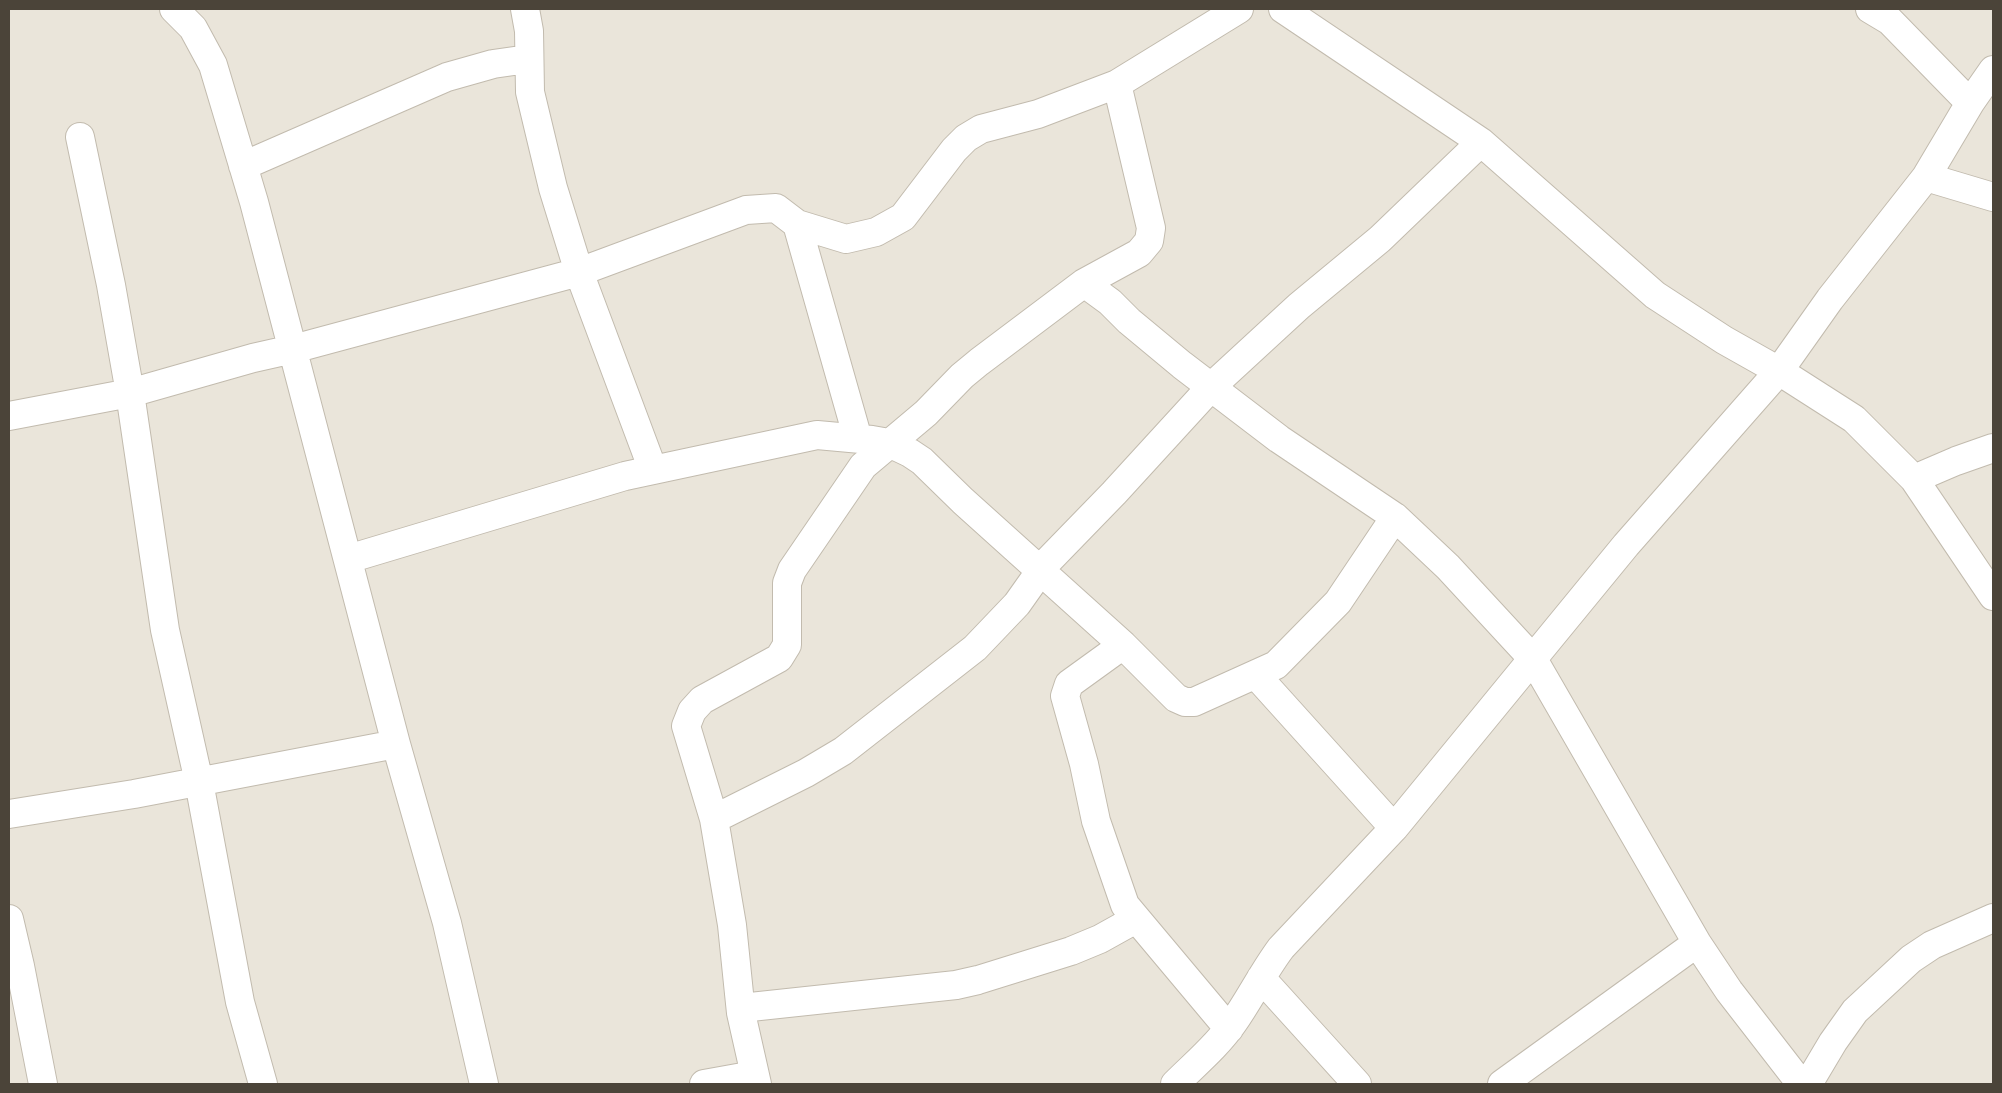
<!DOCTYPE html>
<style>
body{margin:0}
#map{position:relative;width:2002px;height:1093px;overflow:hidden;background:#f6f3ec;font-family:Rubik,sans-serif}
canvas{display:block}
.frame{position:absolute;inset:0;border:10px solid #4b4439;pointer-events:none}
</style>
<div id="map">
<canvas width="2002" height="1093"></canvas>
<div class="frame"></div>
</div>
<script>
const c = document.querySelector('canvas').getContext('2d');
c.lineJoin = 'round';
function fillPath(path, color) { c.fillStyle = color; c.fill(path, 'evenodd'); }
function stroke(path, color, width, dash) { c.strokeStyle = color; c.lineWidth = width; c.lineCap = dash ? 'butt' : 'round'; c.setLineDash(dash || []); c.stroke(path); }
fillPath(new Path2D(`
 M9,9H1993V1084H9Z`), '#eae5da');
const minor = new Path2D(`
 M174,9L193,28L213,65L254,202L396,744L447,923L484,1084
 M525,9L529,31L530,92L553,188L579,272L653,470
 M1283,9L1481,142L1655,295L1724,340L1779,371L1854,419L1914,479L1993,596
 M1870,9L1890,21L1970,103
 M80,137L111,285L130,393L165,630L199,782L240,1002L263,1084
 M243,166L447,77L493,64L528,59
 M1926,177L1993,197
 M797,224L858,439
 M1084,283L1110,302L1129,321L1182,365L1279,439L1395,517L1448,567L1533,659L1697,943L1729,991L1801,1084
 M9,416L130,393L253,358L293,349L579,272L746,210L776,208L797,224L846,239L876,232L903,217L954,150L966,138L981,129L1038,114L1117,84L1239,9
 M1914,479L1956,461L1993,448
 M348,559L625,476L817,435L872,440L889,443L910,453L922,461L963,501L1123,645L1176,698L1185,702H1194L1276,665L1338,602L1395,517
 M1123,645L1069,684L1065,696L1084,764L1096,821L1125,905L1229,1029
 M1256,675L1394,828
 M9,814L134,794L396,744
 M714,819L806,773L843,751L975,648L1017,604L1046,563L1114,493L1211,387L1299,306L1380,239L1481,142
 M9,919L20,966L43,1084
 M1261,978L1357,1084
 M741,1008L956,985L978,980L1071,951L1100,939L1136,919
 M704,1084L754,1075
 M757,1084L741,1013L732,925L714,819L686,726L692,711L702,700L779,658L787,645V583L792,570L863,466L926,413L962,376L979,362L1084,283L1139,253L1149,241L1151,228L1117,84
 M1175,1084C1195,1064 1217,1046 1233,1023C1250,999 1263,972 1281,948L1394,828L1626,545L1779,371L1830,299L1926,177L1970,103L1993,70
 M1502,1084L1697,943
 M1808,1084L1833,1042L1855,1011L1911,959L1932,945L1993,918`);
stroke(minor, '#c2bbae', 30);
stroke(minor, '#fff', 28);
</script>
